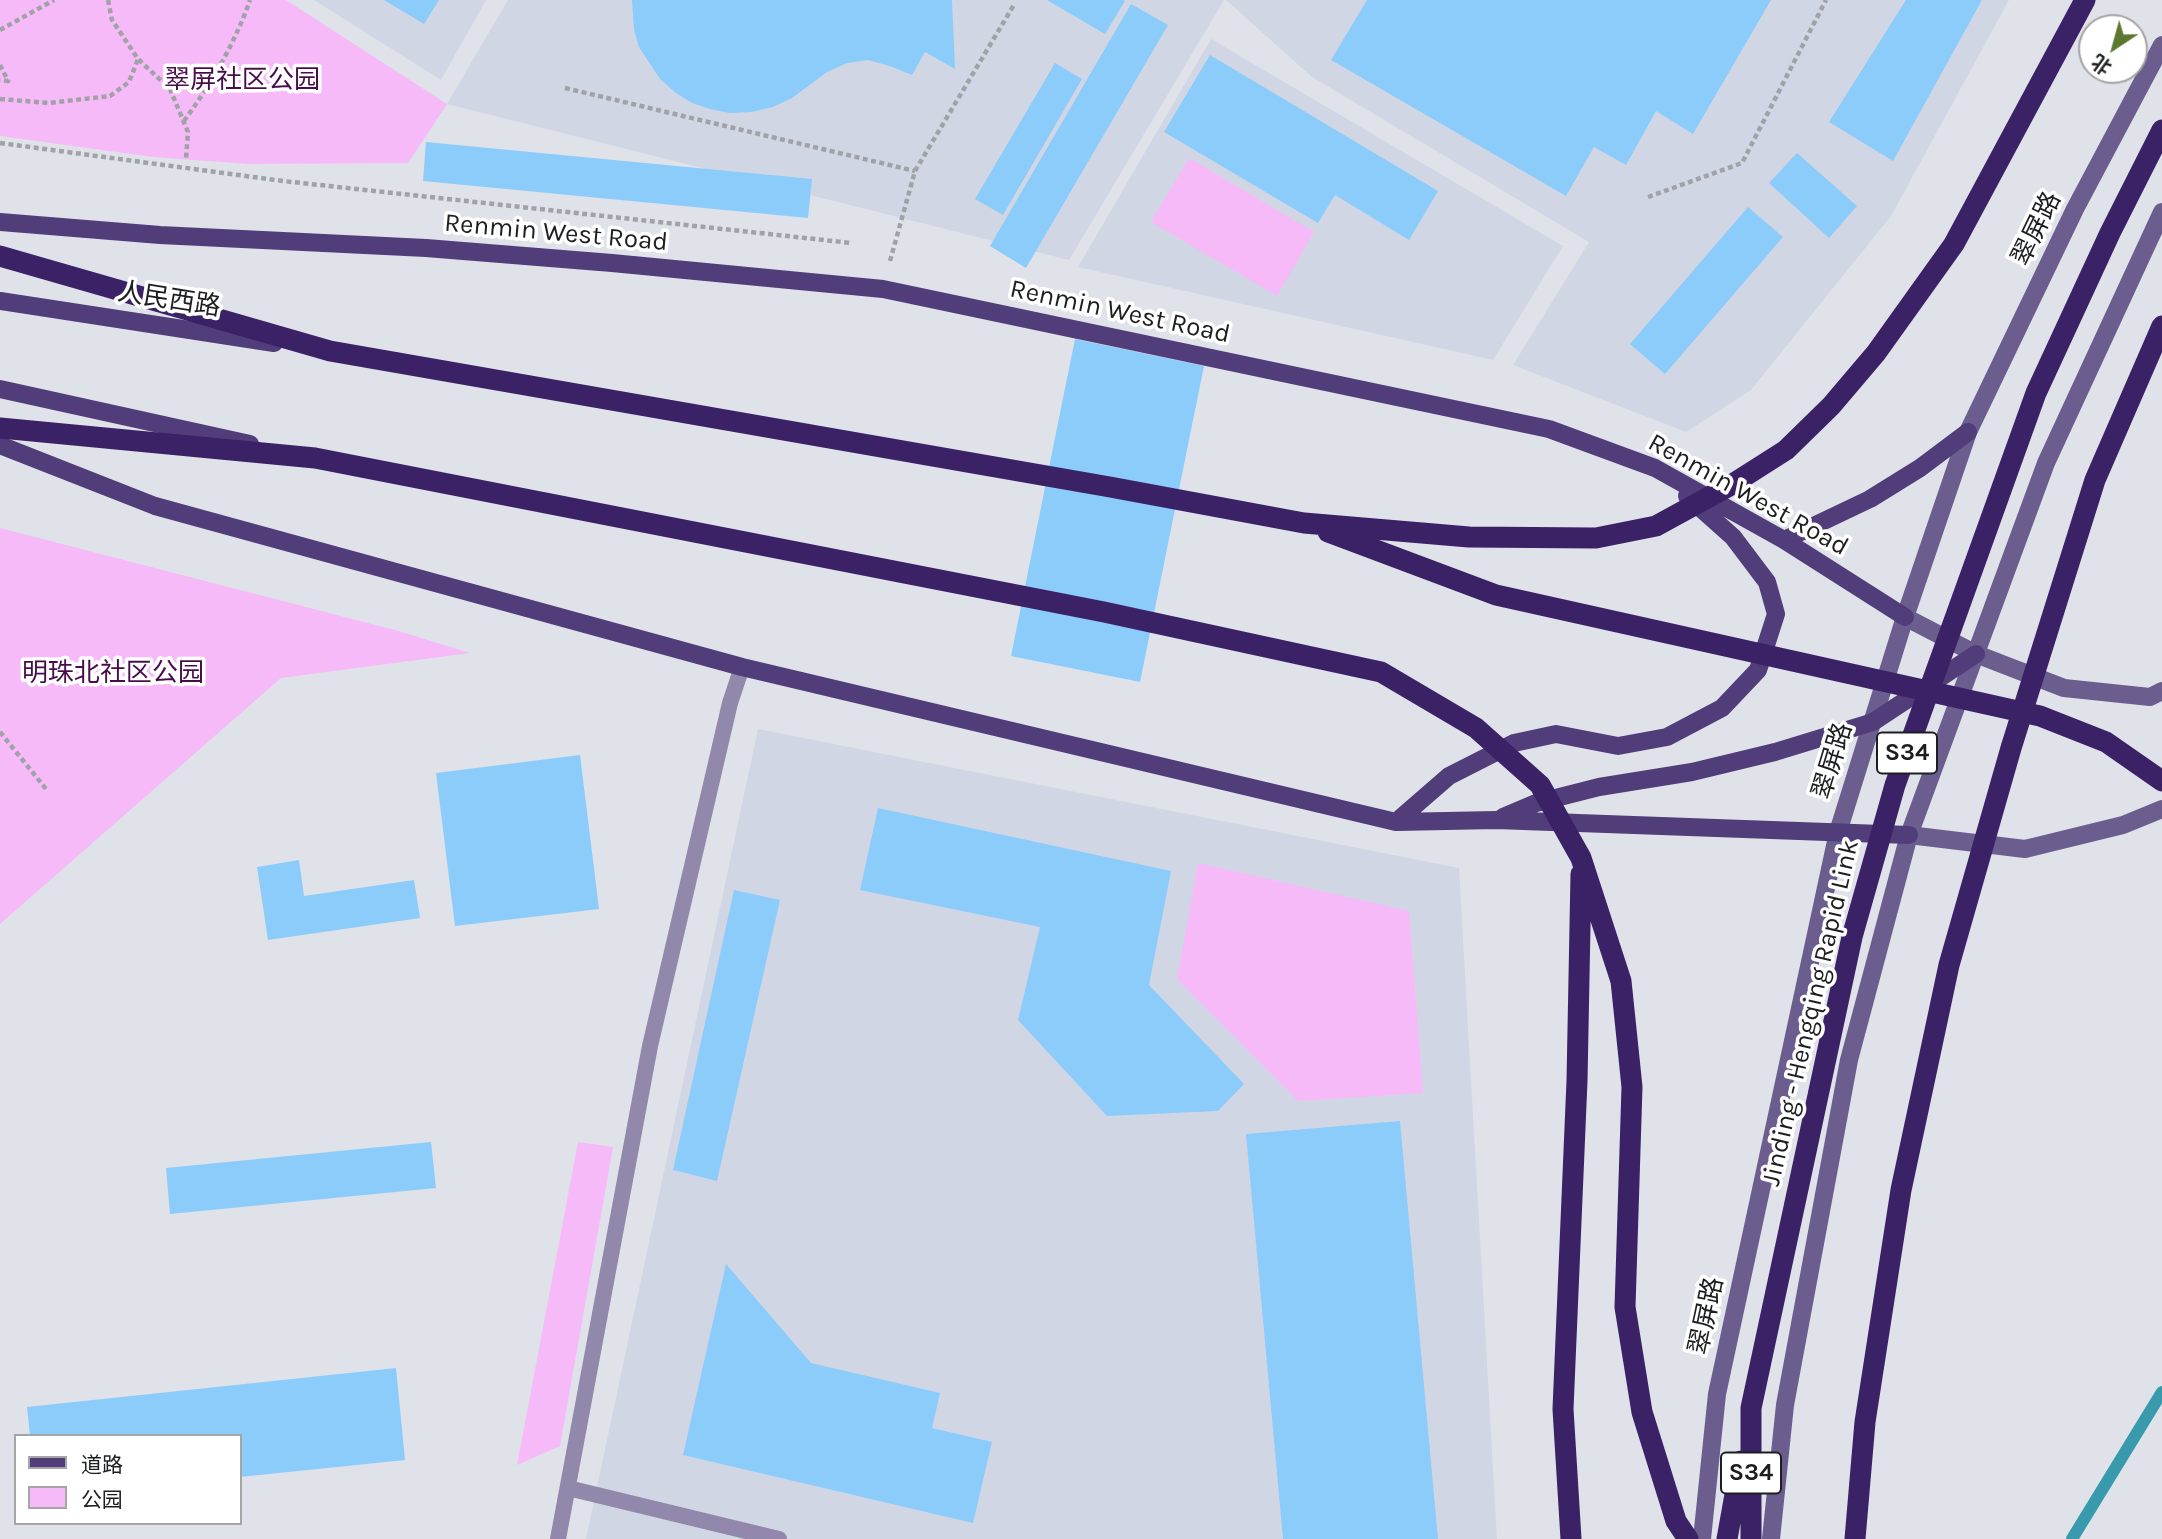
<!DOCTYPE html>
<meta charset="utf-8">
<style>
body{margin:0}
#map{position:relative;width:2162px;height:1539px;overflow:hidden;background:#dfe2e9;font-family:Karla,"Noto Sans SC",sans-serif}
canvas{display:block}
.legend{position:absolute;left:14px;top:1434px;width:228px;height:91px;box-sizing:border-box;background:#fff;border:2px solid #a5a5a6;margin:0;padding:9px 12px;list-style:none;font-size:21px;color:#1d1e20}
.legend li{display:flex;align-items:center;gap:14px;height:35px}
.legend b{width:35px;border:2px solid #a5a5a6}
.north{position:absolute;left:2078px;top:14px;width:70px;height:70px;box-sizing:border-box;background:#fff;border:2px solid #a5a5a6;border-radius:50%;rotate:216deg;font-size:19px;font-weight:700;line-height:28px;text-align:center;color:#1d1e20}
.north::after{content:'';display:block;margin:auto;width:24px;height:32px;background:#5a782e;clip-path:polygon(50% 0,100% 100%,50% 72%,0 100%)}
</style>
<div id="map">
<canvas width="2162" height="1539"></canvas>
<ul class="legend">
<li><b style="height:9px;background:#513d79"></b>道路</li>
<li><b style="height:19px;background:#f7baf9"></b>公园</li>
</ul>
<div class="north">北</div>
</div>
<script>
const c = document.querySelector('canvas').getContext('2d');
c.lineJoin = 'round';
function fillPath(path, color) { c.fillStyle = color; c.fill(path, 'evenodd'); }
function stroke(path, color, width, dash) { c.strokeStyle = color; c.lineWidth = width; c.lineCap = dash ? 'butt' : 'round'; c.setLineDash(dash || []); c.stroke(path); }
function drawText(font, color, halo, rows, align = 'center') {
  c.font = font + ' Karla,"Noto Sans SC",sans-serif'; c.lineWidth = 7; c.setLineDash([]); c.textBaseline = 'middle'; c.strokeStyle = halo; c.fillStyle = color; for (const [text, x, y, turn = 0] of rows) {
    c.save(); c.translate(x, y); c.rotate((+turn || 0) * Math.PI / 180); c.textAlign = isNaN(turn) ? turn : align; if (halo) c.strokeText(text, 0, 0); c.fillText(text, 0, 0); c.restore();
  }
}
fillPath(new Path2D(`
 M314,0H486L441,80Z
 M508,0H1224L1069,260L447,104Z
 M1226,0H2009L1891,216L1751,390L1686,432L1513,365L1589,242L1312,77Z
 M1211,39L1563,246L1493,360L1078,267Z
 M758,729L1459,868L1497,1539H586Z`), '#d1d6e5');
fillPath(new Path2D(`
 M0,0H286L447,104L408,163L248,164L153,157L0,136Z
 M1189,158L1314,232L1277,296L1151,222Z
 M0,528L395,630L470,653L281,678L0,924Z
 M1198,863L1409,911L1423,1093L1298,1101L1177,979Z
 M578,1142L613,1147L560,1446L517,1465Z`), '#f7baf9');
stroke(new Path2D(`
 M2072,1539L2162,1392`), '#399aad', 12);
fillPath(new Path2D(`
 M384,0H439L424,24Z
 M632,0H952L955,69L925,52L912,75L890,66L868,60L847,63L827,72L792,98L773,107L751,112L730,113L710,109L692,103L676,93L660,79L639,47L634,30Z
 M1047,0H1123L1125,1L1105,34Z
 M1367,0H1771L1693,134L1656,111L1626,165L1594,147L1566,196L1331,60Z
 M1906,0H1982L1893,161L1829,122Z
 M1131,4L1168,25L1026,268L990,246Z
 M1210,55L1438,191L1409,240L1335,195L1318,223L1164,132Z
 M1055,63L1082,79L1003,215L975,199Z
 M426,142L812,179L808,218L423,181Z
 M1797,153L1857,206L1829,238L1769,183Z
 M1748,207L1783,237L1665,374L1630,344Z
 M1075,339L1204,366L1140,682L1011,656Z
 M580,755L599,909L455,926L436,773Z
 M878,808L1171,871L1149,985L1244,1084L1218,1111L1107,1116L1018,1020L1040,927L860,890Z
 M299,860L304,896L414,880L420,918L268,940L257,867Z
 M734,890L780,900L717,1181L673,1170Z
 M1400,1121L1438,1539H1283L1246,1134Z
 M431,1142L436,1188L170,1214L166,1168Z
 M726,1264L811,1363L940,1393L932,1428L992,1442L973,1523L683,1455Z
 M396,1368L405,1460L240,1477V1436H30L27,1407Z`), '#8cccfa');
stroke(new Path2D(`
 M108,0L112,20L138,59L170,89L188,132L186,159
 M0,30L54,0
 M0,65L8,81L0,80
 M565,88L915,171
 M0,99L49,103L110,96L129,82L138,59
 M184,121C211,84 235,43 250,0
 M0,143L283,181L851,243
 M1648,197L1742,163L1826,0
 M890,261L915,171L1015,3
 M0,732L46,789`), '#a0a2a7', 4.5, [5, 3.5]);
stroke(new Path2D(`
 M568,1488L779,1539
 M558,1539L650,1046L730,703L742,667`), '#9188ab', 16);
stroke(new Path2D(`
 M1905,617L1976,654L2064,688L2150,697L2162,691
 M1909,835L2025,849L2123,825L2162,809
 M1702,1539L1717,1394L1838,832L1905,617L1968,432L2075,209L2162,45
 M1771,1539L1785,1405L1849,1060L1909,835L2046,463L2162,212`), '#6b5d8e', 18);
stroke(new Path2D(`
 M0,222L160,235L426,248L612,263L883,289L1549,429L1655,468L1784,540L1905,617
 M0,301L274,343
 M0,389L250,444
 M0,445L155,506L742,667L1396,822L1496,820L1909,835
 M1784,540L1870,499L1920,468L1968,432
 M1503,817L1536,803L1599,787L1692,772L1775,752L1873,722L1976,654
 M1396,822L1449,776L1514,743L1556,734L1618,746L1667,737L1722,708L1758,670L1776,614L1767,582L1733,537L1687,496`), '#513d79', 18);
stroke(new Path2D(`
 M0,256L330,351L1110,487L1304,523L1469,537L1596,538L1656,526L1731,485L1786,450L1831,406L1876,353L1954,244L2085,0
 M0,428L315,458L1104,612L1381,672L1476,728L1540,785L1581,858L1621,981L1632,1087L1625,1307L1642,1412L1676,1521L1688,1539
 M1328,532L1496,595L2040,716L2106,742L2162,781
 M1571,1539L1563,1409L1577,1081L1581,874
 M1727,1539L1741,1461
 M1751,1539V1408L1852,937L1895,785L2036,393L2110,233L2162,130
 M1855,1539L1865,1422L1901,1190L1949,965L2011,748L2095,480L2162,326`), '#3b2166', 21);
for (const [x, y, w] of [
 [1907,753,60],
 [1751,1473,60]
]) { const box = new Path2D(); box.roundRect(x - w / 2, y - 20.5, w, 41, 5); c.fillStyle = '#fff'; c.fill(box); stroke(box, '#1d1e20', 2); }
drawText('bold 24px', '#1d1e20', null, [
 ["S34",1907,753],
 ["S34",1751,1473]
]);
drawText('26px', '#470e4b', '#fff', [
 ["翠屏社区公园",242,81],
 ["明珠北社区公园",113,674]
]);
drawText('26px', '#1d1e20', '#fff', [
 ["翠屏路",2037,229,-64],
 ["Renmin West Road",556,233,5],
 ["人民西路",169,300,9],
 ["Renmin West Road",1120,312,12],
 ["Renmin West Road",1748,495,29],
 ["翠屏路",1833,761,-73],
 ["Jinding - Hengqing Rapid Link",1811,1013,-77],
 ["翠屏路",1707,1316,-78]
]);
</script>
